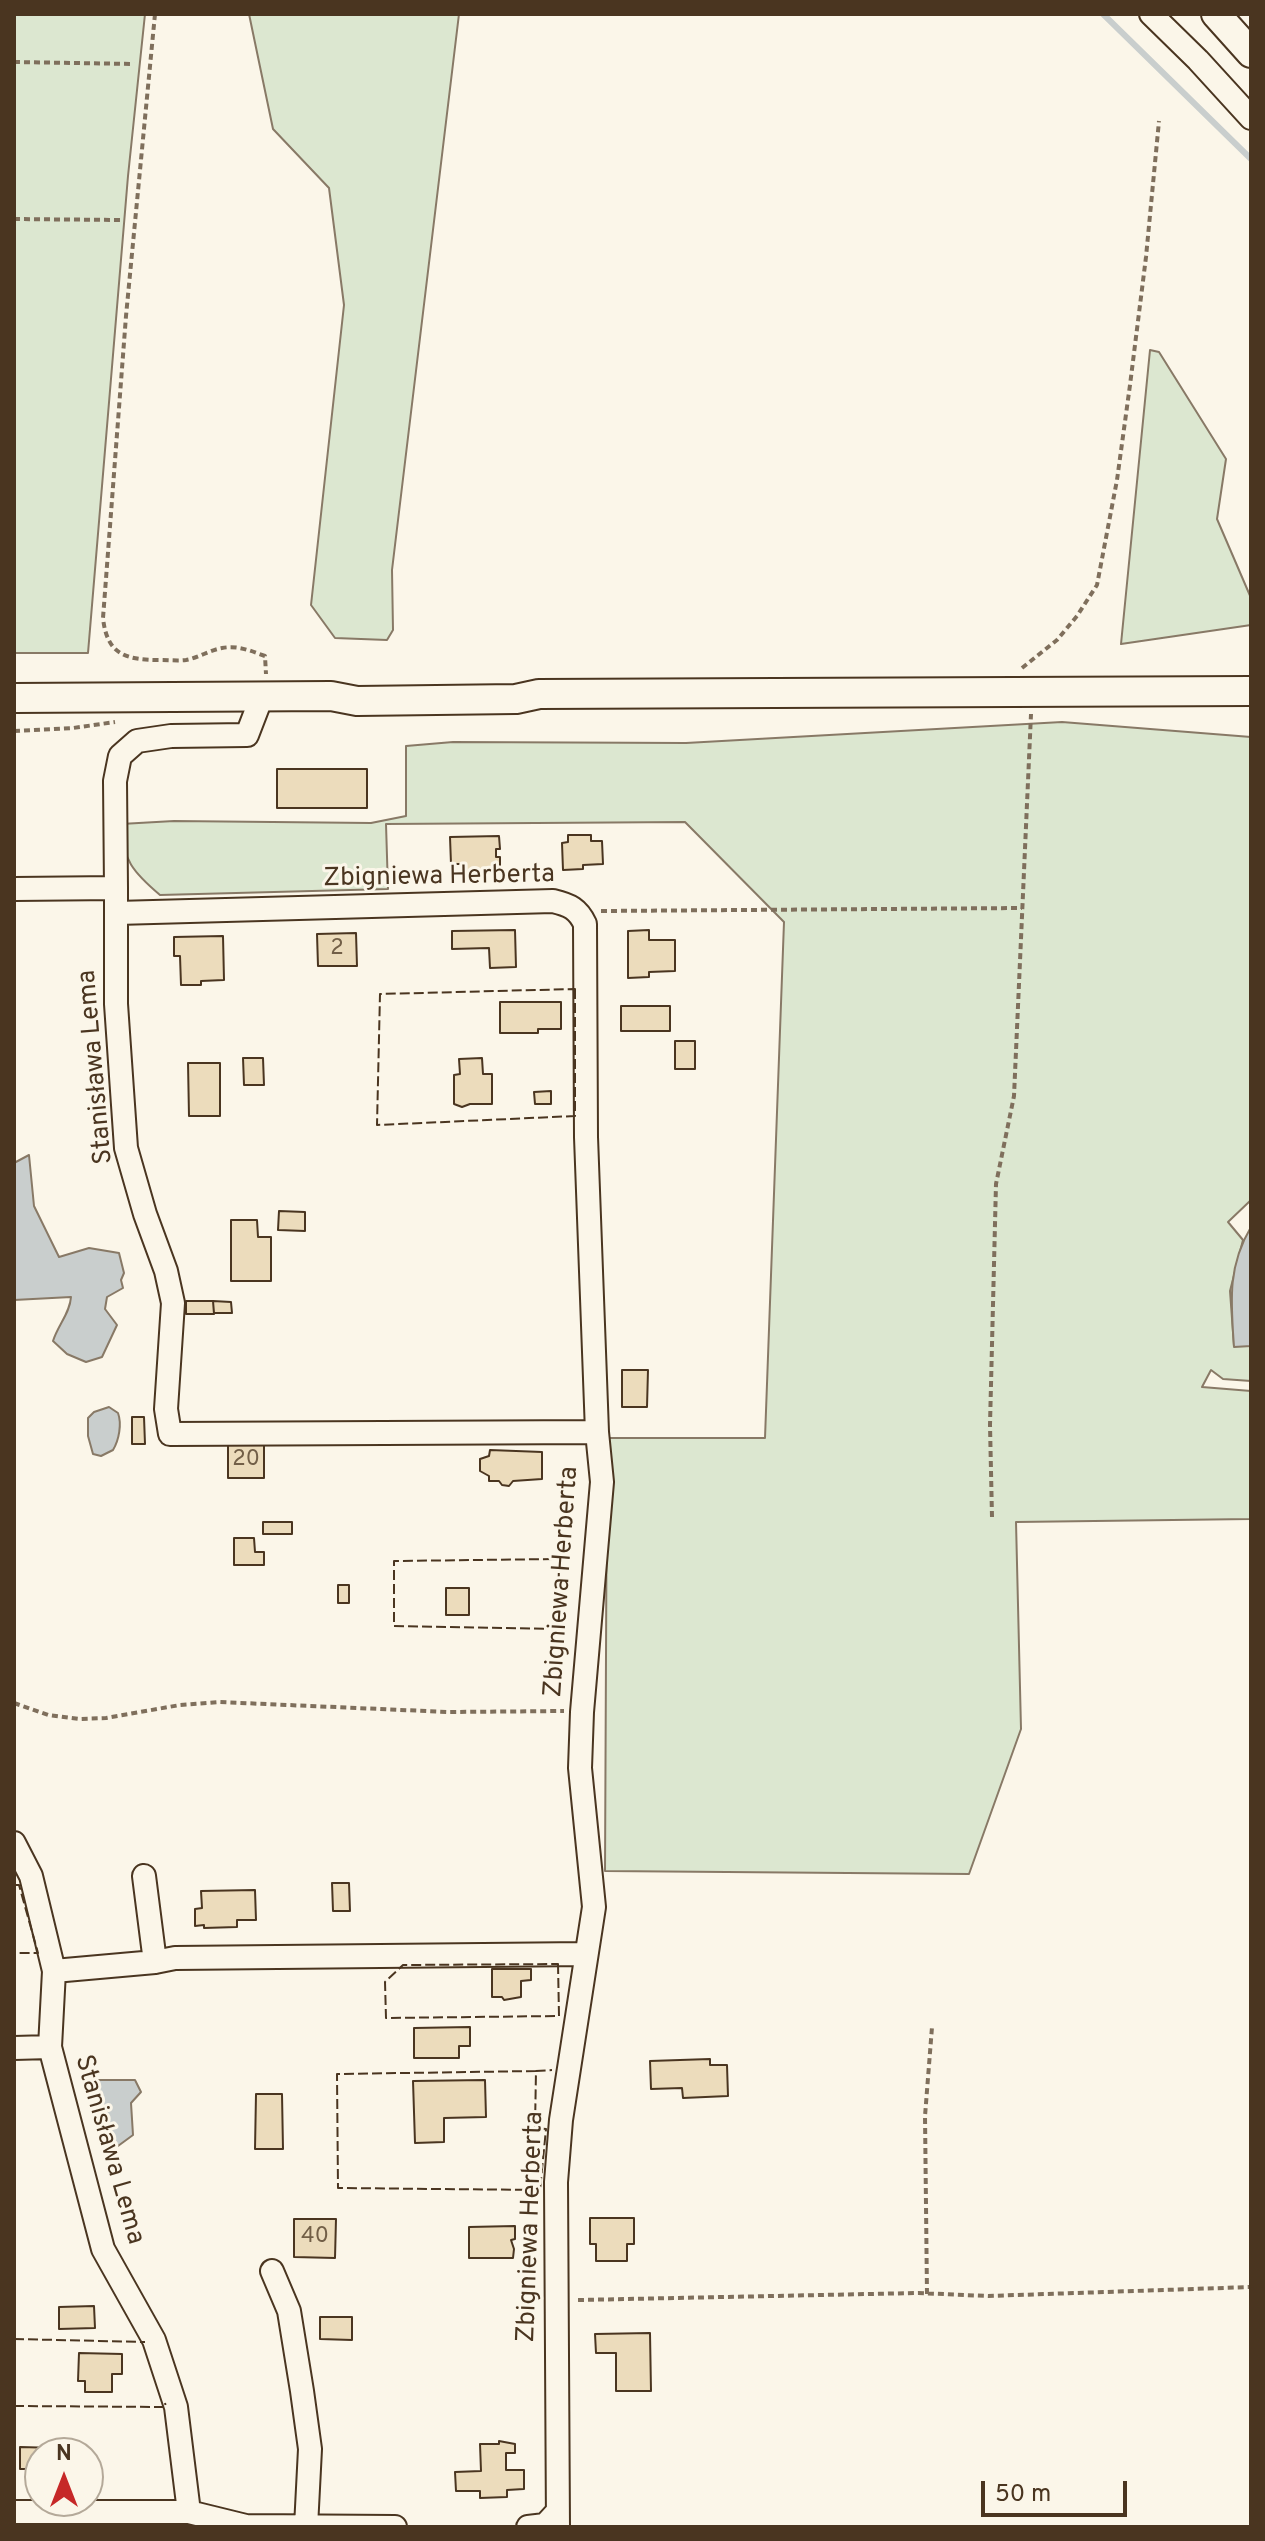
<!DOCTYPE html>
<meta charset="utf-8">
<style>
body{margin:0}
#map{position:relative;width:1265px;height:2541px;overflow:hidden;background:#fbf6e9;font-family:Overpass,sans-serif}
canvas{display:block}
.frame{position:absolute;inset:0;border:16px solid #4a3520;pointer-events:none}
.north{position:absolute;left:24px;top:2437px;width:80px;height:80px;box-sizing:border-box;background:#fbf6e9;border:2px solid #b4a999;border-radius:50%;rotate:0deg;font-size:22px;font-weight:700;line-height:32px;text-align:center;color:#4a3520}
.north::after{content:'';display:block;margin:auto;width:28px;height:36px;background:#c62828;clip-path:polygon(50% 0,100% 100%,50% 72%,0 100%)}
.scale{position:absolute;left:981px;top:2481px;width:146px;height:36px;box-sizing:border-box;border:4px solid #4a3520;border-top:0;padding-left:10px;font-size:24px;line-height:28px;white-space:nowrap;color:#4a3520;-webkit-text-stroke:6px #fbf6e9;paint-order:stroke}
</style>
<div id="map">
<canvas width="1265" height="2541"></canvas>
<div class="frame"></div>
<div class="north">N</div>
<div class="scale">50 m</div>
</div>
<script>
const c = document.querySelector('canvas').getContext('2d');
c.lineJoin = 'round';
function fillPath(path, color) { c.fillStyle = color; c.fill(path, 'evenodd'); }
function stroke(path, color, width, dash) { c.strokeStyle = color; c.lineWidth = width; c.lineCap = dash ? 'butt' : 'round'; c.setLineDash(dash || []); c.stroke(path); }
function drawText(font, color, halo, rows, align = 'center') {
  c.font = font + ' Overpass,sans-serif'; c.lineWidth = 6; c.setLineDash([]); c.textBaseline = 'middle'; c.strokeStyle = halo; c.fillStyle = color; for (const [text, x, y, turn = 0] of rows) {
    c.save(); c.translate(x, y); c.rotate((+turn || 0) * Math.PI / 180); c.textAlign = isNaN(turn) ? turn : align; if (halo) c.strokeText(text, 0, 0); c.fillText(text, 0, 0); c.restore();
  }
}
const green = new Path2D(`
 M14,14H145L128,176L88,653H14Z
 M249,14H459L392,570L393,630L387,640L335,638L311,605L344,305L329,188L273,129Z
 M1150,350L1159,352L1226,459L1217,519L1251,598V625L1121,644Z
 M1062,722L1251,737V1200L1228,1222L1243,1240L1230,1291L1234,1346H1251V1381L1223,1379L1211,1370L1202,1387L1251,1391V1519L1016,1522L1021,1729L969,1874L605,1871L607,1438H765L784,922L685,822L386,824L388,889L160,895C134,873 122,860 121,824L174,821L371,823L406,816V746L453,742L686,743Z`);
fillPath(green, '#dce7d0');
stroke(green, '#887966', 2);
const water = new Path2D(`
 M29,1155L34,1206L59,1257L89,1248L119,1253L124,1273L121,1280L123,1288L107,1297L105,1309L117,1325L102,1357L86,1362L67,1354L53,1341C58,1325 70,1313 71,1297L14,1300V1163Z
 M1251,1227V1346L1234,1347C1231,1303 1227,1267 1251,1227Z
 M109,1407L118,1413C122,1424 119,1440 113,1450L101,1456L93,1454L88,1436V1418L94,1412Z
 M92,2080H135L141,2092L131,2103L133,2135L118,2146L104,2143L102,2140Z`);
fillPath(water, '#c9cecd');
stroke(water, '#887966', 2);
stroke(new Path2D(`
 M1103,14L1251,159`), '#c9cecd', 6);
const building = new Path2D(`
 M277,769H367V808H277Z
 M568,835H591V841H602L603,864L583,865V869L563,870L562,843L568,842Z
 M499,836L500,849H496V857H500V871L465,872L464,864H451L450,837Z
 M515,930L516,967L490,968L489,948L452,949V931Z
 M649,930V940H675V971L649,972V977L628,978V931Z
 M356,933L357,966H318L317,934Z
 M223,936L224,980L201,981V985H181L180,956H174V937Z
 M500,1002H561V1029H538V1033H500Z
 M621,1006H670V1031H621Z
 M675,1041H695V1069H675Z
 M243,1058H263L264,1085H244Z
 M482,1058L483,1074H492V1104H470L462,1107L454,1104V1075L460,1074L459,1059Z
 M188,1063H220V1116H189Z
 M551,1091V1104H535L534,1092Z
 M279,1211L305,1212V1231L278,1230Z
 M231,1220H257L258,1237H271V1281H231Z
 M186,1301H213L214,1314H186Z
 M213,1301L231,1302L232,1313H214Z
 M622,1370H648L647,1407H622Z
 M132,1417H144L145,1444H132Z
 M228,1444H264V1478H228Z
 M490,1450L542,1452V1479L513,1481L509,1486L502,1485L499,1481H489V1476L480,1471V1459L489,1456Z
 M263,1522H292V1534H263Z
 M234,1538H254L255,1552H264V1565H234Z
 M338,1585H349V1603H338Z
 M446,1588H469V1615H446Z
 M332,1883H349L350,1911H333Z
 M255,1890L256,1920H237V1927L204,1928V1925L195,1926V1909L202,1908L201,1891Z
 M492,1969H531V1980L521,1981V1997L504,2000L502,1997H492Z
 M470,2027V2046H459V2058H414V2028Z
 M710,2059V2065H727L728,2096L683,2098L682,2088L651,2089L650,2061Z
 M485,2080L486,2117L444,2118V2142L415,2143L413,2081Z
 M256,2094H282L283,2149H255Z
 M590,2218H634V2244H627V2261H596V2244H590Z
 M294,2219H336L335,2258L294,2257Z
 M515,2226V2239L511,2240L514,2249L513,2258H469V2227Z
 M94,2306L95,2328L59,2329V2307Z
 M320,2317H352V2340L320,2339Z
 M650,2333L651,2391H616V2353H596L595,2334Z
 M79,2353L122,2354V2374H112V2392H85V2381H78Z
 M499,2441L515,2444V2453H506V2470H524V2489L507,2490V2497L480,2498V2491H456L455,2472L481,2471L480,2444H499Z
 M20,2447L57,2448V2453H40V2469H20Z`);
fillPath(building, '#ecdcbc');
stroke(building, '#4a3520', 2);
const minor = new Path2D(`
 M1151,14L1198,60L1251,118
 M116,888L115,781L120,756L137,741L171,736L247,735L262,696
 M14,889L116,888V1004L126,1148L145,1214L166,1271L173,1303L166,1409L170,1434L597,1432
 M117,913L553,901C570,905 578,909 585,924L586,1137L597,1432L602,1482L582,1712L580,1768L594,1907L561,2120L556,2182L558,2527
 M14,1843L31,1876L54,1971L50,2047L103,2249L154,2340L176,2407L189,2512
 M144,1876L155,1962
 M54,1971L155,1962L175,1958L586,1954
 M14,2048L50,2047
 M272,2271L289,2311L302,2391L310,2449L306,2527
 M14,2512H189L246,2526L395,2527
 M528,2527L545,2525L557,2512`);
const major = new Path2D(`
 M1216,14L1251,53
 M14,698L331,696L357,701L516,699L539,694L1251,691`);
stroke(minor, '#4a3520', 26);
stroke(major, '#4a3520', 32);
stroke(new Path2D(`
 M155,14L126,316L103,618C107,655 126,660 160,660C169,660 178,661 186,660C198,658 210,650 222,648C238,645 251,651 265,656L266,674
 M14,62L134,64
 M14,219L120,220
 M1022,668L1057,640L1077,616L1097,585L1117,480L1130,385L1146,257L1159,121
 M14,731L73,728L115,722
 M601,911L1022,908
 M992,1517L990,1425L996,1184L1014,1096L1031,714
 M14,1703L48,1715L79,1719L106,1718L180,1705L219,1702L448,1712L564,1711
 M927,2294L925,2116L932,2027
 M578,2300L918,2293L988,2296L1251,2287`), '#7f6f5c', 4, [6, 4]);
stroke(minor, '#fbf6e9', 22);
stroke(major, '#fbf6e9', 28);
stroke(new Path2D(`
 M575,989V1116L377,1125L380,994Z
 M559,1559L558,1629L394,1626V1561Z
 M14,1885H19L38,1953H14
 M558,1964L559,2016L386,2018L385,1982L403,1965Z
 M536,2071L337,2074L338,2188L540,2190L546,2129L535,2128L536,2071L552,2070
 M14,2339L145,2342
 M14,2406L166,2407L165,2403`), '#4a3520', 2, [10, 4]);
drawText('22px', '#725f47', null, [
 ["2",337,950],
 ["20",246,1461],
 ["40",315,2238]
]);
drawText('26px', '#4a3520', '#fbf6e9', [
 ["Zbigniewa Herberta",439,878,-1],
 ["Stanisława Lema",97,1067,-95],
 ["Zbigniewa Herberta",563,1582,-86],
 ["Stanisława Lema",108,2150,74],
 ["Zbigniewa Herberta",532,2227,-88]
]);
</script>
